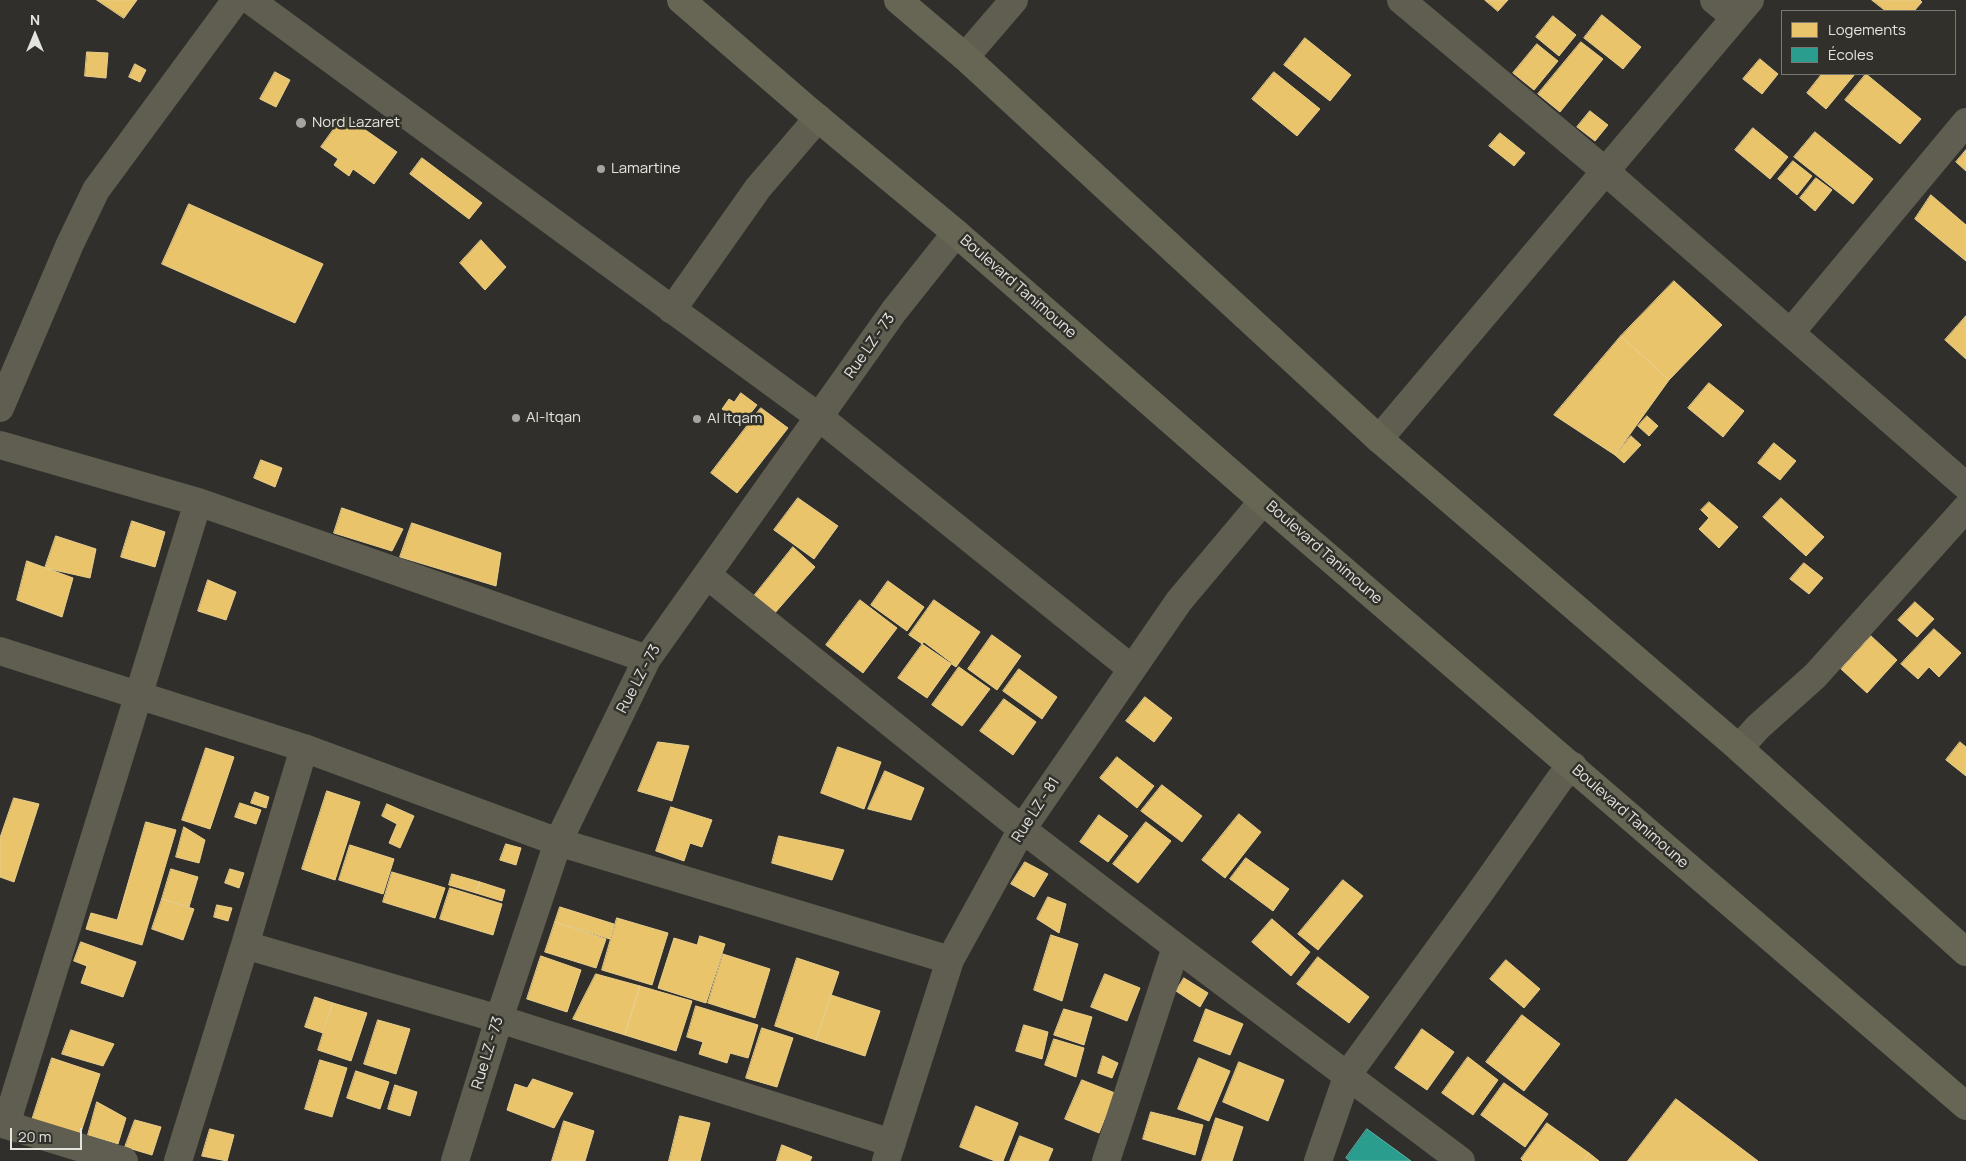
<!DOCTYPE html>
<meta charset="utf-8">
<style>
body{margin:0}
#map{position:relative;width:1966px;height:1161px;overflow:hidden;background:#302f2b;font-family:Manrope,sans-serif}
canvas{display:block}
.legend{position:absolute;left:1781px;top:10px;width:175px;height:65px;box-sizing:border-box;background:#31302a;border:1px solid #797872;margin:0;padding:6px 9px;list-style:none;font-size:15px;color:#e4e4df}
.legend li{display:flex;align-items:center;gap:10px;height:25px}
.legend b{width:25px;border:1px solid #797872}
.north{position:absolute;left:10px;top:10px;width:50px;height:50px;-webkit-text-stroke:4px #31302a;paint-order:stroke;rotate:0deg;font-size:14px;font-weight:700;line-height:20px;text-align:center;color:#e4e4df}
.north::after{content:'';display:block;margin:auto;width:18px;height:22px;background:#e4e4df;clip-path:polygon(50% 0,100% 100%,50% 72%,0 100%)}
.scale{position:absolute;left:10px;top:1128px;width:72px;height:22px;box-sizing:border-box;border:2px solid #e4e4df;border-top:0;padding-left:6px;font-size:15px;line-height:18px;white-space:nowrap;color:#e4e4df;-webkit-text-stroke:4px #31302a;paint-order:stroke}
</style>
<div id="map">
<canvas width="1966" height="1161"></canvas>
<ul class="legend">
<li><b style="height:14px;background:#e9c46a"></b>Logements</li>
<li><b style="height:14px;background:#2a9d8f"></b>Écoles</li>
</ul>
<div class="north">N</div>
<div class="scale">20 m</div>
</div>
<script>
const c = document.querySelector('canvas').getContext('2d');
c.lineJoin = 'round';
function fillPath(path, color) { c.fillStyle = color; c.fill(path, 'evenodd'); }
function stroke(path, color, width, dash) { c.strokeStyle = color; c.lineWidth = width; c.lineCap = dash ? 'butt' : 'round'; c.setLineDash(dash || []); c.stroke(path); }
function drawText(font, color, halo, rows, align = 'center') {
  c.font = font + ' Manrope,sans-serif'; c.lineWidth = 5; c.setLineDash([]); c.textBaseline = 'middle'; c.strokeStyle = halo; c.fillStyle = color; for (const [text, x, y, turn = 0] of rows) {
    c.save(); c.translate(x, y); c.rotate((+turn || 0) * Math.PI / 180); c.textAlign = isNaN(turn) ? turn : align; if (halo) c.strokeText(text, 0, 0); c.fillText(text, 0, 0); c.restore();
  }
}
const homes = new Path2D(`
 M97,0H137L124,18Z
 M1485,0H1508L1498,11Z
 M1872,0H1920L1922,2L1914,11H1886Z
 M1602,15L1641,47L1623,69L1584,38Z
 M1553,16L1576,35L1559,56L1536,37Z
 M1305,38L1351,75L1330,101L1284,65Z
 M1581,42L1603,59L1560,112L1538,94Z
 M1537,44L1558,61L1534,90L1513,73Z
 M87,52L108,53L106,78L85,76Z
 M1760,59L1778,74L1762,94L1743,79Z
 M135,64L146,70L140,82L129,77Z
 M275,72L290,80L276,107L260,99Z
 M1274,72L1320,109L1297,136L1252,99Z
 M1822,74H1855L1826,109L1807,93Z
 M1866,74L1921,119L1900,144L1845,100Z
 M1590,111L1608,125L1595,141L1577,127Z
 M344,115L397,152L374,184L353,169L349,176L334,165L338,159L321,147Z
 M1753,128L1788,157L1770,179L1735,150Z
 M1815,132L1873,179L1853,204L1794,157Z
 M1500,133L1525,153L1514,166L1489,146Z
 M1966,150V171L1956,162Z
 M422,158L482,203L469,219L410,174Z
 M1793,161L1812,176L1797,195L1778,179Z
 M1816,178L1832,190L1815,211L1800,198Z
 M1931,195L1966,225V261L1915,219Z
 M189,204L323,264L295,323L162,264Z
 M481,240L506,267L485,290L460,263Z
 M1674,281L1722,325L1669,380L1621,336Z
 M1966,316V359L1945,340Z
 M1621,336L1669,380L1615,455L1554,415Z
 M1709,383L1744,411L1723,437L1688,408Z
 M741,393L757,405L742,424L722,409L729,399L734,402Z
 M761,408L788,428L737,493L711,473Z
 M1647,416L1658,426L1649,436L1638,426Z
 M1631,436L1641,445L1624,463L1615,455Z
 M1774,443L1796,461L1780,480L1758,463Z
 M261,460L282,468L275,487L254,478Z
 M798,498L838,526L814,559L774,530Z
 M1781,498L1824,537L1806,556L1763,517Z
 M1709,502L1738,527L1719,548L1699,529L1709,518L1701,510Z
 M342,508L403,529L392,551L334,533Z
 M132,521L165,532L155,567L121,557Z
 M412,523L501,553L496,586L400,557Z
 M56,536L96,549L90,578L45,568Z
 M793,547L815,567L774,614L750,601Z
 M27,561L73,578L62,617L17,600Z
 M1804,563L1823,578L1809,594L1790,579Z
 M208,580L236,592L226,620L198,611Z
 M888,581L924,607L907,631L871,605Z
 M860,600L897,628L863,673L826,645Z
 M934,600L980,632L956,667L909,635Z
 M1915,602L1934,619L1917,637L1898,620Z
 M1934,629L1961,653L1939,677L1929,667L1918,679L1901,664Z
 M992,635L1021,656L997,690L968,669Z
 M1871,636L1897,660L1867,693L1841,669Z
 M924,642L952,663L927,698L898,678Z
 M959,667L990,689L962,726L932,705Z
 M1019,669L1057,697L1042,719L1003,691Z
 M1145,697L1172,718L1154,742L1126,721Z
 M1004,699L1036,722L1013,755L980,731Z
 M658,742L689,746L672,801L638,791Z
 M1960,742L1966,747V776L1946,760Z
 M838,747L881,762L864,809L821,793Z
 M206,748L234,757L210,829L182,820Z
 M1117,757L1154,786L1137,808L1100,778Z
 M885,771L924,788L911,820L868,809Z
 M1162,785L1202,816L1182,842L1141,811Z
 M327,791L360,802L335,880L302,869Z
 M255,792L269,797L266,808L251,803Z
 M14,798L39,804L14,882L0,877V838Z
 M240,803L261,810L256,824L235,817Z
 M387,804L414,816L400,848L389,843L397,824L382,816Z
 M671,807L712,820L702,847L690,843L684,861L656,851Z
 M1239,814L1261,832L1225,878L1202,860Z
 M1099,815L1128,836L1108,862L1080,842Z
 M146,822L176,830L142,945L86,929L91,913L117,920Z
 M1146,822L1171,841L1138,883L1113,864Z
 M184,827L205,840L199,863L176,857Z
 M779,836L844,850L832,880L772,863Z
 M506,844L521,848L516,865L500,860Z
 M350,845L394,859L383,894L339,880Z
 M1246,858L1289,889L1273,911L1230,879Z
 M1025,862L1048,874L1034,897L1011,884Z
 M171,869L198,877L189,907L162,899Z
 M230,869L244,873L239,888L225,883Z
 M392,872L445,888L435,918L383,902Z
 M452,874L480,882L476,893L449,885Z
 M1343,880L1363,896L1318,950L1298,934Z
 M480,882L505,890L502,901L476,893Z
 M450,888L502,904L493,935L440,919Z
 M1048,897L1066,904L1059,933L1037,919Z
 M162,899L194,909L183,940L152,929Z
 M217,905L232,908L228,921L214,917Z
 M560,907L614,924L610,939L555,922Z
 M617,918L668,933L652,985L602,970Z
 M1272,919L1310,952L1291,976L1252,942Z
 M555,922L606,939L596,968L545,952Z
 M1051,935L1078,944L1062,1001L1034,990Z
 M700,936L725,944L706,1003L658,988L674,938L697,945Z
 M81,942L136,962L123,997L81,983L87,966L74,961Z
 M723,954L770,969L755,1018L708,1003Z
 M541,956L581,970L567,1012L527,999Z
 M1318,957L1369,997L1349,1023L1297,984Z
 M797,958L839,972L816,1040L775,1026Z
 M1506,960L1540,989L1524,1008L1490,979Z
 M596,974L640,986L625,1035L573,1019Z
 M1105,974L1140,988L1127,1021L1091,1007Z
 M1184,978L1208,993L1200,1007L1176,991Z
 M640,986L692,1001L676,1051L625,1035Z
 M831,995L880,1011L865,1056L816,1040Z
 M315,997L333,1003L323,1033L305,1027Z
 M333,1003L367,1013L351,1061L318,1050Z
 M696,1006L758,1025L748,1058L730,1053L727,1063L699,1054L703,1042L687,1037Z
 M1064,1009L1092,1017L1084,1045L1054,1035Z
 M1206,1009L1243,1024L1230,1055L1194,1041Z
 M1522,1015L1560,1044L1524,1091L1486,1062Z
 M378,1020L410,1029L396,1074L364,1064Z
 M1024,1025L1048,1032L1042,1059L1016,1051Z
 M762,1028L793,1038L777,1087L746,1078Z
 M1422,1029L1454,1052L1427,1090L1395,1068Z
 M71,1030L114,1044L103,1066L62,1054Z
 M1054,1039L1084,1048L1076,1077L1045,1065Z
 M1103,1056L1118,1063L1112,1078L1098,1073Z
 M1468,1057L1498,1080L1473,1115L1442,1093Z
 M52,1058L100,1074L80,1135L32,1120Z
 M1199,1058L1230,1071L1209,1121L1178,1109Z
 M320,1060L347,1068L332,1117L305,1109Z
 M1239,1062L1284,1080L1268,1121L1223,1102Z
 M356,1071L389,1082L380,1109L347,1098Z
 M533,1079L573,1093L554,1128L507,1110L515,1084L527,1088Z
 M1082,1080L1115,1093L1099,1133L1065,1119Z
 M1504,1083L1548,1114L1525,1147L1481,1115Z
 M395,1085L417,1092L410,1116L388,1109Z
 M1676,1099L1758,1161H1628Z
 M97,1102L126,1118L118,1144L88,1135Z
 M976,1106L1018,1123L1003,1161H995L960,1147Z
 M1151,1112L1203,1125L1195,1155L1143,1139Z
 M680,1116L710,1123L700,1161H669Z
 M1216,1118L1243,1127L1232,1161H1202Z
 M135,1120L161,1127L152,1155L125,1147Z
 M564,1121L594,1131L585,1161H552Z
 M1547,1123L1589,1153L1583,1161H1523L1521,1159Z
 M210,1129L234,1135L227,1161L202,1156Z
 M1020,1136L1053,1149L1048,1161H1010Z
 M782,1145L812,1157L810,1161H777Z
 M1589,1153L1599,1161H1583Z`);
fillPath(homes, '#e9c46a');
stroke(homes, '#e8ce8d', 1);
const schools = new Path2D(`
 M1367,1129L1411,1161H1350L1346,1158Z`);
fillPath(schools, '#2a9d8f');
stroke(schools, '#62b2a7', 1);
stroke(new Path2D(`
 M250,0L819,417L1132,669
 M1401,0L1605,171L1966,486
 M1714,0L1735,17
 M965,57L1014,0
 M672,310L758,188L818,118
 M1791,332L1966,122
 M0,408L70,244L96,190L236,0
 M1379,439L1750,0
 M0,445L198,502L647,659
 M707,575L1022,829L1176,947L1461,1161
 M0,651L304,748L558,842L950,960
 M1739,748L1758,727L1815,676L1966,508
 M245,945L499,1019L892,1143
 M0,1123L124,1161
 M6,1125L198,502
 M178,1161L245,945L304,748
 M455,1161L499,1019L558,842L647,659L894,311L956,233
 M886,1161L950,960L1022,829L1179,601L1263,501
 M1106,1161L1176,947
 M1318,1161L1348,1074L1479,894L1560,779L1573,766`), '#5f5e50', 28);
stroke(new Path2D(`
 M681,0L807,109L956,233L1263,501L1966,1106
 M898,0L965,57L1379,439L1739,748L1966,952`), '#676553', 28);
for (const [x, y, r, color] of [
 [301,123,6,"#a5a5a0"],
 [601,169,5,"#a5a5a0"],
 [516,418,5,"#a5a5a0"],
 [697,419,5,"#a5a5a0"]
]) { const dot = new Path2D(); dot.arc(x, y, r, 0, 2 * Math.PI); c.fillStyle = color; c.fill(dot); stroke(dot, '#31302a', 2); }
drawText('15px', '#e4e4df', '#31302a', [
 ["Nord Lazaret",312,123],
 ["Lamartine",611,169],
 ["Al-Itqan",526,418],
 ["Al Itqam",707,419]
], 'left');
drawText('15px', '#e4e4df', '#31302a', [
 ["Boulevard Tanimoune",1018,287,41],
 ["Rue LZ - 73",870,346,-55],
 ["Boulevard Tanimoune",1324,553,41],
 ["Rue LZ - 73",639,679,-62],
 ["Rue LZ - 81",1036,810,-57],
 ["Boulevard Tanimoune",1630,817,41],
 ["Rue LZ - 73",488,1053,-73]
]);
</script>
